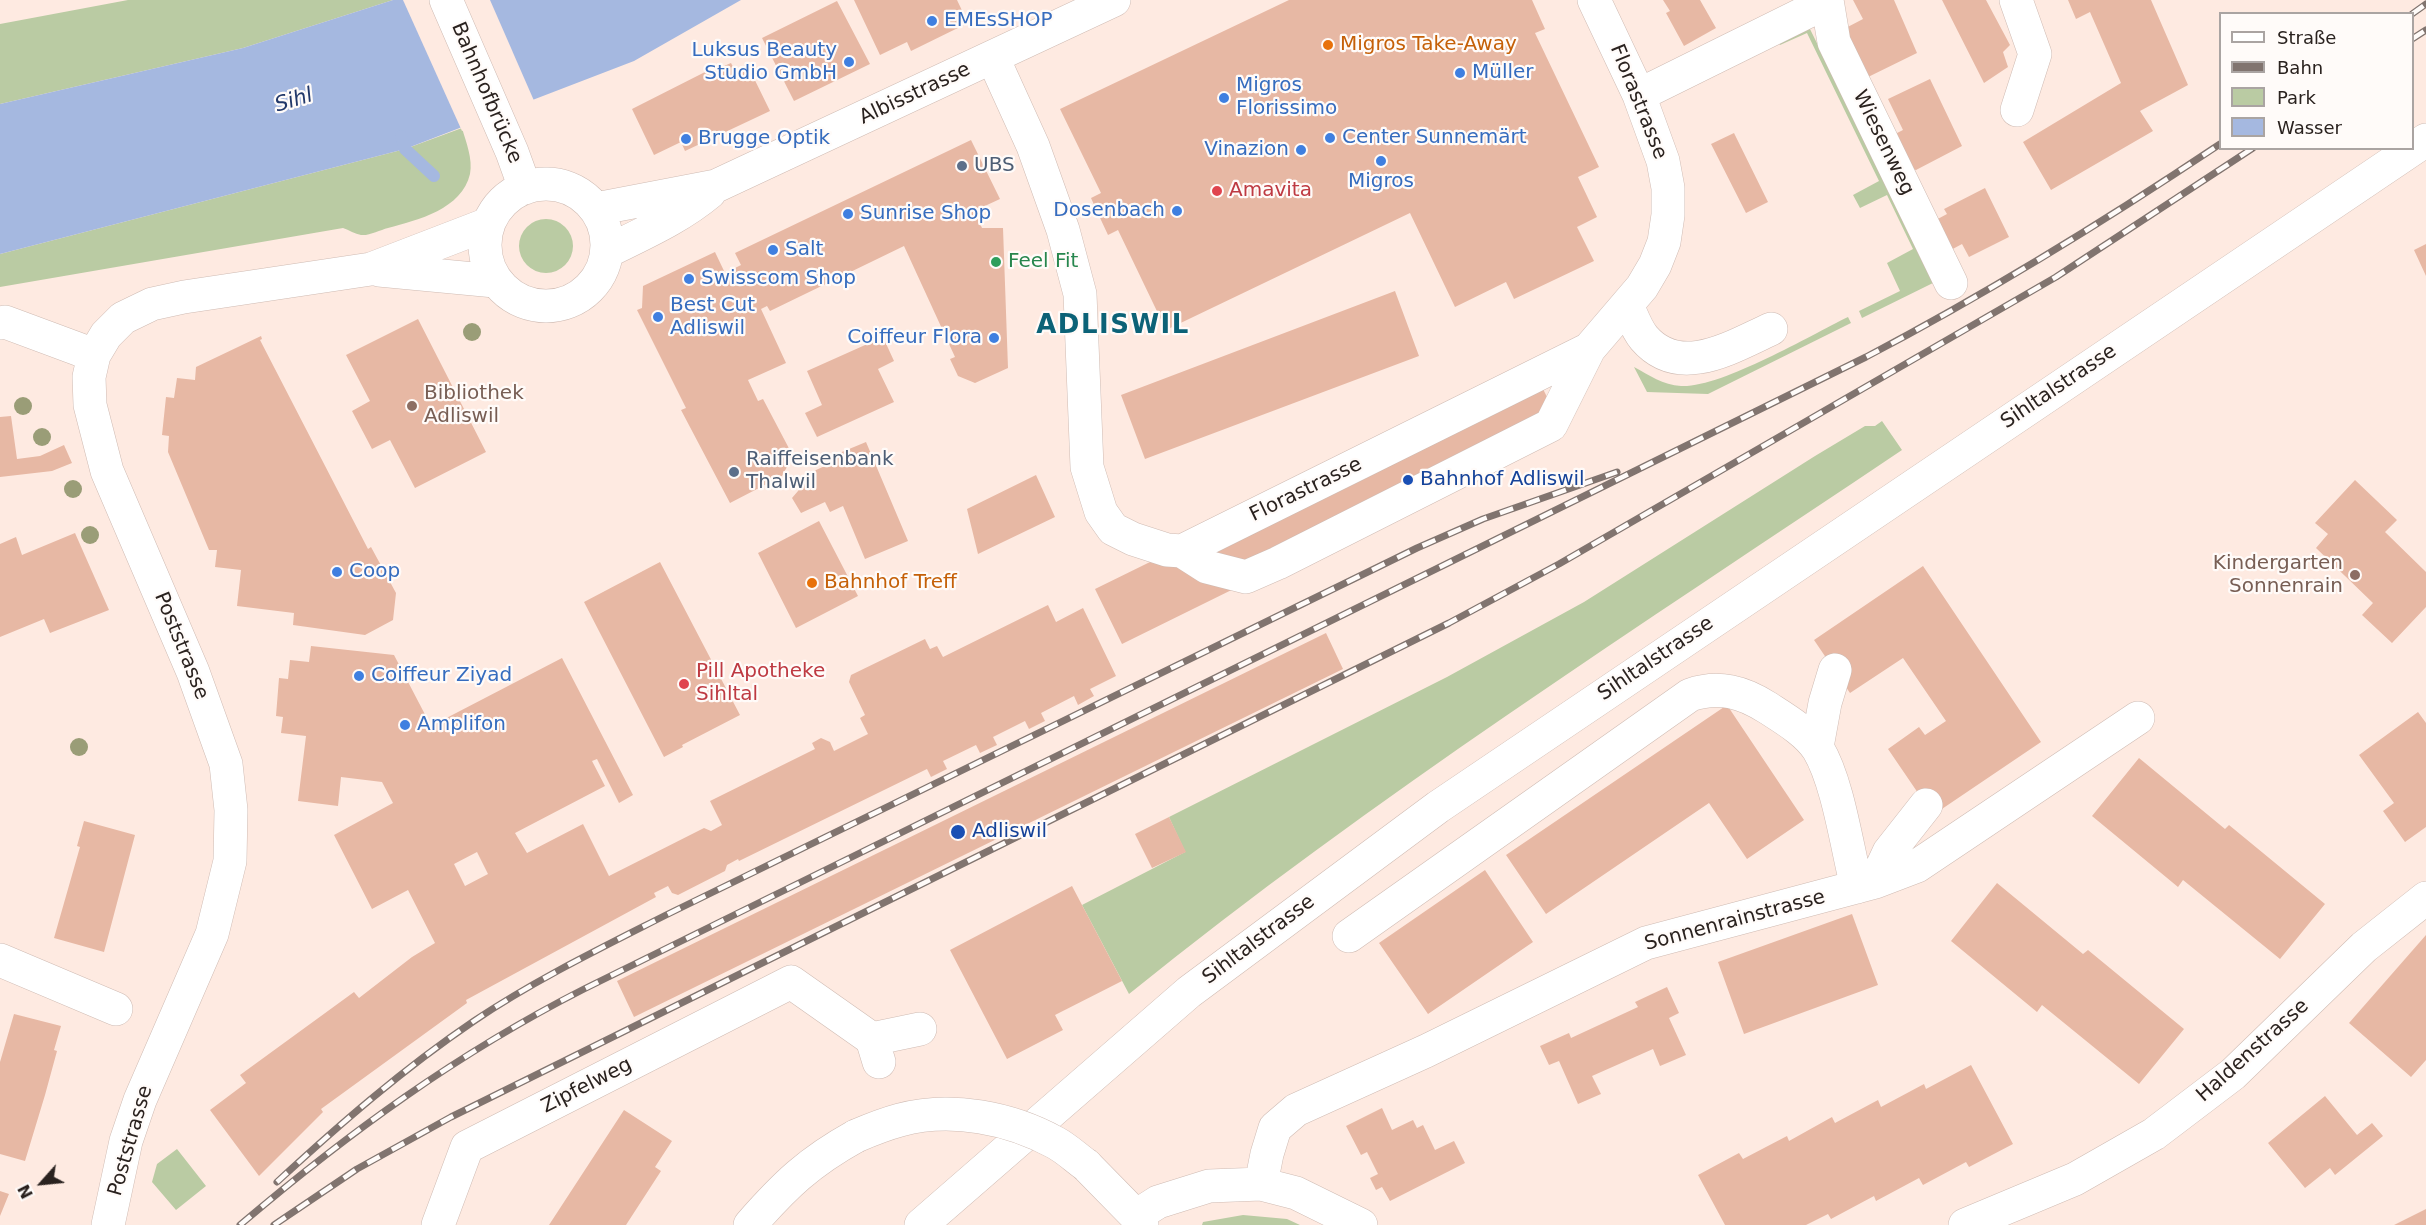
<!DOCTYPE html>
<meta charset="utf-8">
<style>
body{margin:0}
#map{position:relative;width:2426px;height:1225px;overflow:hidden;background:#feeae1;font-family:"DejaVu Sans",sans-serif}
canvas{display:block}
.legend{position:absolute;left:2219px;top:12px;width:195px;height:138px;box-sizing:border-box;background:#fffbf9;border:2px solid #aaa4a2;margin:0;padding:8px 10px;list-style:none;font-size:18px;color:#2a221f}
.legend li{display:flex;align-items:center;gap:12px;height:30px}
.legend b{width:30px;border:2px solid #aaa4a2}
.north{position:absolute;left:12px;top:1153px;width:60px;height:60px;-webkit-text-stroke:4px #fffbf9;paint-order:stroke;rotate:243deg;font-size:16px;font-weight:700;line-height:24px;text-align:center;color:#2a221f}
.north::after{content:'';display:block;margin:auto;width:21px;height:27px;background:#2a221f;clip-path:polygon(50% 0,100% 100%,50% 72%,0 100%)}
</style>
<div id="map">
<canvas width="2426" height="1225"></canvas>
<ul class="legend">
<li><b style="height:8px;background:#fff"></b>Straße</li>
<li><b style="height:8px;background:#81746f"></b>Bahn</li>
<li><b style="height:16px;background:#bacba3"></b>Park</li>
<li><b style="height:16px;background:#a5b8e0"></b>Wasser</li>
</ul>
<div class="north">N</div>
</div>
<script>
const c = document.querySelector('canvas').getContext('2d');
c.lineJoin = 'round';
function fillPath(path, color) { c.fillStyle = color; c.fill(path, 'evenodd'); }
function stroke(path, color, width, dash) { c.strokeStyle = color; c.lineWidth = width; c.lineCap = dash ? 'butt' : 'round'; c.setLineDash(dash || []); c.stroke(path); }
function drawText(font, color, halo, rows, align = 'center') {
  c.font = font + ' "DejaVu Sans",sans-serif'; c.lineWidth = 4.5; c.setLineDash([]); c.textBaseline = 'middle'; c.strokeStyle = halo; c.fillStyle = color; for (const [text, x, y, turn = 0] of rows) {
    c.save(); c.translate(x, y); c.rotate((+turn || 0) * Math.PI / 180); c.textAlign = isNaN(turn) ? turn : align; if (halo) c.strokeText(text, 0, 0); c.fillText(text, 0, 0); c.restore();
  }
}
fillPath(new Path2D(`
 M128,0H393L243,48L0,104V24Z
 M1807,23L1935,282L1862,318L1859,311L1900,291L1887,263L1913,249L1887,195L1860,208L1853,195L1879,181L1807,33L1780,45L1777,39Z
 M462,128C466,142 473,159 470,174C462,209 418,220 388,228C380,230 369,236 361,235C355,234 349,230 343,228L0,287V254L405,149Z
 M519 246a27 27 0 1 1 54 0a27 27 0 1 1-54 0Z
 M1848,317L1851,323L1708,394L1647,392L1634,367C1649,375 1663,385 1681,386C1721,388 1809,336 1848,317Z
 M1882,421L1902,450C1640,626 1374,796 1129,994L1082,905L1185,852L1169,817L1447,677L1584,602L1815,456L1865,426H1875Z
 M177,1149L206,1186L176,1210L152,1182L157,1164Z
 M1243,1215L1287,1219L1300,1225H1202L1203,1222Z`), '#bacba3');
fillPath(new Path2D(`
 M393,0H741L634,61L405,149L0,254V104L243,48Z`), '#a5b8e0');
fillPath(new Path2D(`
 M403,0H490L535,103L462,131Z`), '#feeae1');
stroke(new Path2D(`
 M401,136L405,149L434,176`), '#a5b8e0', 12);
fillPath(new Path2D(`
 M854,0H957L968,23L911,51L907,42L880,55Z
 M1289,0H1532L1545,29L1535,33L1599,167L1578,177L1597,217L1577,227L1594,261L1514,299L1506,282L1455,307L1410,213L1166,330L1118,230L1108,235L1101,220L1091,198L1101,193L1060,109Z
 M1663,0H1700L1716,28L1684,46L1666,13L1670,11Z
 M1853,0H1894L1917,53L1864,79L1840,31L1863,19Z
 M1942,0H1986L2010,45L2003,52L2008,67L1984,83Z
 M2068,0H2151L2188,85L2140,111L2153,131L2051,190L2023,142L2121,83L2090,12L2076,19Z
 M837,1L870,64L794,101L762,38Z
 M731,63L735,71L747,64L770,111L685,151L681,142L654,155L632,109L707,71L708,73Z
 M1930,79L1962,146L1916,170L1906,167L1891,136L1903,130L1888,99Z
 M1734,133L1768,202L1746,213L1711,144Z
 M971,140L1000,199L974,211L982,228H1003L1008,368L975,383L958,376L950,359L955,357L904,246L770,311L767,306L761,309L786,363L748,380L758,401L763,399L793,456L782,476L730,503L681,410L686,408L637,310L642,308L643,286L715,252L725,273L741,265L735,253Z
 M1985,188L2009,237L1969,257L1962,244L1949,251L1934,221L1947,214L1944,209Z
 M2426,244V276L2414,250Z
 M1395,291L1419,356L1145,459L1121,395Z
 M418,319L486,452L415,488L390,440L372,449L352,411L370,401L346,355Z
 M261,336L262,339L260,340L368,549L371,547L396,593L393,620L365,635L293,625L294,613L237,606L241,570L215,567L217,550H209L168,452L169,436L162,435L166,397L174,398L177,378L195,380L196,367Z
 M883,337L894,361L878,369L894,402L817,437L805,413L822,405L807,371Z
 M1535,373L1562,427L1122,644L1095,589Z
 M11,416L17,459L40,456L64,445L72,463L52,471L0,477V417Z
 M866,442L908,541L865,559L843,506L830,512L825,502L801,513L792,498L816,470L827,465L825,459Z
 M1036,475L1055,517L978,554L967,509Z
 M2355,480L2397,520L2385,532L2426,572V607L2392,643L2362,615L2373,603L2316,548L2328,534L2315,523Z
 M819,521L858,596L796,628L758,553Z
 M75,533L109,610L50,633L44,619L0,637V544L16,537L22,555Z
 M660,562L740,715L682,745L683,747L664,757L584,602Z
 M1923,566L2041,742L1933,815L1888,749L1919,727L1925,735L1946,721L1903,658L1850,693L1814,640Z
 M1048,605L1056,622L1083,608L1116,676L1090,689L1094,696L1078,705L1074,696L1041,713L1045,721L1029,729L1025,721L993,737L997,745L980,753L976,745L943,761L947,769L931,777L927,769L739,861L738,859L727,865L725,871L678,895L672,893L668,886L654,893L656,897L466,1000L467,1003L321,1109L323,1112L259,1176L210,1110L246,1083L240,1075L354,992L359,998L412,957L435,943L408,890L372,909L334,835L393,803L382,782L341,777L338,806L298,801L306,736L281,733L283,717L276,716L279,678L288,679L290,660L309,662L311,646L394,655L431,726L562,658L633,795L619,803L597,759L592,761L605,786L515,833L527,853L583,824L609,876L704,828L711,831L722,825L710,801L815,749L812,743L821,738L830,742L834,751L868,734L860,718L865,715L849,682L851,675L925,639L930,649L937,646L943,657ZM477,852L488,874L465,886L454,864Z
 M1326,633L1343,669L634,1017L617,981Z
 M1727,705L1804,820L1747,859L1709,803L1546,914L1506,855Z
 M2418,712L2426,723V827L2405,842L2383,811L2394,803L2359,755Z
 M2139,758L2225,829L2229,825L2325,904L2280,959L2183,880L2178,887L2092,816Z
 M1169,817L1186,852L1152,868L1135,834Z
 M84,821L135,835L104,952L54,938L80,847L77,846Z
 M1485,870L1533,942L1428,1014L1379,943Z
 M1997,883L2083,954L2088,950L2184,1029L2139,1084L2042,1005L2037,1012L1951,941Z
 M1072,886L1122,981L1055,1015L1063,1030L1007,1059L950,950Z
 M1852,914L1878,985L1744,1034L1718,962Z
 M2426,935V1060L2411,1077L2349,1023Z
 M1667,987L1679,1013L1669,1018L1686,1055L1660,1066L1653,1049L1592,1076L1601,1094L1578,1104L1559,1061L1549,1065L1540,1046L1569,1033L1571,1038L1638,1007L1635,1002Z
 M14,1014L61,1026L54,1050L57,1051L45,1095L25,1161L0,1154V1062Z
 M1971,1065L2013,1144L1969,1167L1966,1162L1923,1185L1919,1178L1876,1201L1874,1196L1831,1219L1828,1214L1806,1225H1725L1698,1175L1739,1153L1743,1159L1787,1136L1789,1141L1832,1117L1835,1123L1878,1100L1881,1107L1924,1084L1926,1089Z
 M2325,1096L2357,1135L2372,1123L2383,1136L2335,1175L2330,1168L2305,1188L2268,1143Z
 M1382,1108L1392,1130L1413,1120L1417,1128L1423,1125L1435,1150L1454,1141L1465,1163L1390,1201L1382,1187L1376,1190L1370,1178L1378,1174L1367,1152L1361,1155L1346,1126Z
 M624,1110L672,1141L655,1167L661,1171L626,1225H549Z
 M0,1191L9,1194L0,1216Z
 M2426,1209V1225H2394Z`), '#e7b8a4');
const minor = new Path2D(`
 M1827,0L1834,42L1951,283
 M2016,0L2035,54L2017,110
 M993,58L1033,146L1063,230L1080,294L1087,467L1101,512L1113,529L1133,539L1167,550L1182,551L1589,349L1642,287L1655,265L1664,242L1668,215V188L1663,161L1639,95L1594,0
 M1639,95L1827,2
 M379,270L495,281
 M1627,305C1632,316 1637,330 1644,338C1680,380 1733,346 1771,329
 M0,323L5,322L94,355
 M1182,551L1207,567L1246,577L1278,563L1551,425L1589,349
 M1817,747L1825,703L1835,670
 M1875,882L1889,852L1926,805
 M1349,936L1690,695C1719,685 1743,692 1768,708C1785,719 1807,732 1818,749C1838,782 1847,848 1857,887
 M0,960L116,1009
 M872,1039L920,1029
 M1086,1165L1136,1216L1142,1225
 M1261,1184L1267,1154L1275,1128L1296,1110L1426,1051L1646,943L1875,882L1917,866L2138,718
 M1136,1216L1158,1202L1209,1186L1261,1184L1296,1193L1361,1225
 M108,1225L126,1141L140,1100L212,934L230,861L231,810L226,764L193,672L107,471L90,405L89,377L94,355L106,335L123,318L152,304L184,297L371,269L488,224
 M438,1225L467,1147L791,982L872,1039L879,1062
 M750,1225C785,1185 809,1162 856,1136
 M1965,1225L2075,1179L2154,1134L2233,1074L2364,947L2426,898`);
const major = new Path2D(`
 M446,0L512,152L525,188
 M485 245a61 61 0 1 1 122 0a61 61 0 1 1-122 0Z
 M596,209L716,186L1114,0
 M608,251C644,233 679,218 710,192
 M921,1225L1189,992L1438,807L2426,140`);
stroke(minor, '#cfbbb3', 34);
stroke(major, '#cfbbb3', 34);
stroke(minor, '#fff', 33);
stroke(major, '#fff', 33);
const rail = new Path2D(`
 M2412,14L2426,4
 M2412,39L2426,30
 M277,1182C340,1124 403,1069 474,1021C535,980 601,948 666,915L1417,548L1483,519L1617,472
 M240,1225C347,1134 458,1053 584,989L1866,357C1988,293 2105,221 2220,144
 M274,1225L357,1169L451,1117L1449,623L1559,564L2056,277L2253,148`);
stroke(rail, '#81746f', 7);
stroke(rail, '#fffbf9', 4.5, [14]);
const minorBridge = new Path2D(`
 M856,1136C870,1130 885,1124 900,1120C951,1106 1011,1118 1056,1143C1067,1149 1076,1158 1086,1165`);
stroke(minorBridge, '#cfbbb3', 34, []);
stroke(minorBridge, '#fff', 33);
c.fillStyle = '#9a9d77';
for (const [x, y] of [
 [472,332],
 [23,406],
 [42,437],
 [73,489],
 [90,535],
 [79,747]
]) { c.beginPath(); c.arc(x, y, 9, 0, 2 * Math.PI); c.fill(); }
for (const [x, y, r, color] of [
 [932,21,6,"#3f7fe0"],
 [1328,45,6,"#e8710a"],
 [849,62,6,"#3f7fe0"],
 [1460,73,6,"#3f7fe0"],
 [1224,98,6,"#3f7fe0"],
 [1330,138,6,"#3f7fe0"],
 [686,139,6,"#3f7fe0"],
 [1301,150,6,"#3f7fe0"],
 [1381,161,6,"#3f7fe0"],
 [962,166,6,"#5c6f8a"],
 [1217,191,6,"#e0444e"],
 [1177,211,6,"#3f7fe0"],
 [848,214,6,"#3f7fe0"],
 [773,250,6,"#3f7fe0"],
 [996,262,6,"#2e9e5b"],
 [689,279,6,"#3f7fe0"],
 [658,317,6,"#3f7fe0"],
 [994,338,6,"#3f7fe0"],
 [412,406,6,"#8d6e63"],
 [734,472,6,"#5c6f8a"],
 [1408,480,6,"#1a4fb4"],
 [337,572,6,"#3f7fe0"],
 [2355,575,6,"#8d6e63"],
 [812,583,6,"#e8710a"],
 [359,676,6,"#3f7fe0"],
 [684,684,6,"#e0444e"],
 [405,725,6,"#3f7fe0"],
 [958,832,8,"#1a4fb4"]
]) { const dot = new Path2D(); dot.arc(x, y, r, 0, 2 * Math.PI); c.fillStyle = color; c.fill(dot); stroke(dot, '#fffbf9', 2); }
drawText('20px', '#366cbe', '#fffbf9', [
 ["EMEsSHOP",944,21],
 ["Luksus Beauty",837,51,"right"],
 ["Studio GmbH",837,74,"right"],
 ["Müller",1472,73],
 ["Migros",1236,86],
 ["Florissimo",1236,109],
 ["Center Sunnemärt",1342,138],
 ["Brugge Optik",698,139],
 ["Vinazion",1289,150,"right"],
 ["Migros",1381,182,"center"],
 ["Dosenbach",1165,211,"right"],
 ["Sunrise Shop",860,214],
 ["Salt",785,250],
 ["Swisscom Shop",701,279],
 ["Best Cut",670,306],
 ["Adliswil",670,329],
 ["Coiffeur Flora",982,338,"right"],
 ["Coop",349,572],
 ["Coiffeur Ziyad",371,676],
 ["Amplifon",417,725]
], 'left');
drawText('20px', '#c56008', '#fffbf9', [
 ["Migros Take-Away",1340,45],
 ["Bahnhof Treff",824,583]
], 'left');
drawText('20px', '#2a221f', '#fffbf9', [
 ["Bahnhofbrücke",486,93,67],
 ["Albisstrasse",915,94,-25],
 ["Florastrasse",1638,102,68],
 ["Wiesenweg",1883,143,64],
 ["Sihltalstrasse",2059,387,-34],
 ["Florastrasse",1306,490,-26],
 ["Poststrasse",181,646,68],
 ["Sihltalstrasse",1656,659,-34],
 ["Sonnenrainstrasse",1735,921,-15],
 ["Sihltalstrasse",1259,940,-37],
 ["Haldenstrasse",2253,1051,-42],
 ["Zipfelweg",587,1086,-27],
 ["Poststrasse",131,1141,-74]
]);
drawText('20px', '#4e5e75', '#fffbf9', [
 ["UBS",974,166],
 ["Raiffeisenbank",746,460],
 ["Thalwil",746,483]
], 'left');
drawText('20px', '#be3a42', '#fffbf9', [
 ["Amavita",1229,191],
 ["Pill Apotheke",696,672],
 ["Sihltal",696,695]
], 'left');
drawText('20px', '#27864d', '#fffbf9', [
 ["Feel Fit",1008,262]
], 'left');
drawText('20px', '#785e54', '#fffbf9', [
 ["Bibliothek",424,394],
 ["Adliswil",424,417],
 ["Kindergarten",2343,564,"right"],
 ["Sonnenrain",2343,587,"right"]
], 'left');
drawText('20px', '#164399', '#fffbf9', [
 ["Bahnhof Adliswil",1420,480],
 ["Adliswil",972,832]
], 'left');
drawText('italic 21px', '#22386a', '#fffbf9', [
 ["Sihl",294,101,-17]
]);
c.letterSpacing = '1.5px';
drawText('bold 26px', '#0c6277', '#fffbf9', [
 ["ADLISWIL",1113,326]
]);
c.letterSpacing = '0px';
</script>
